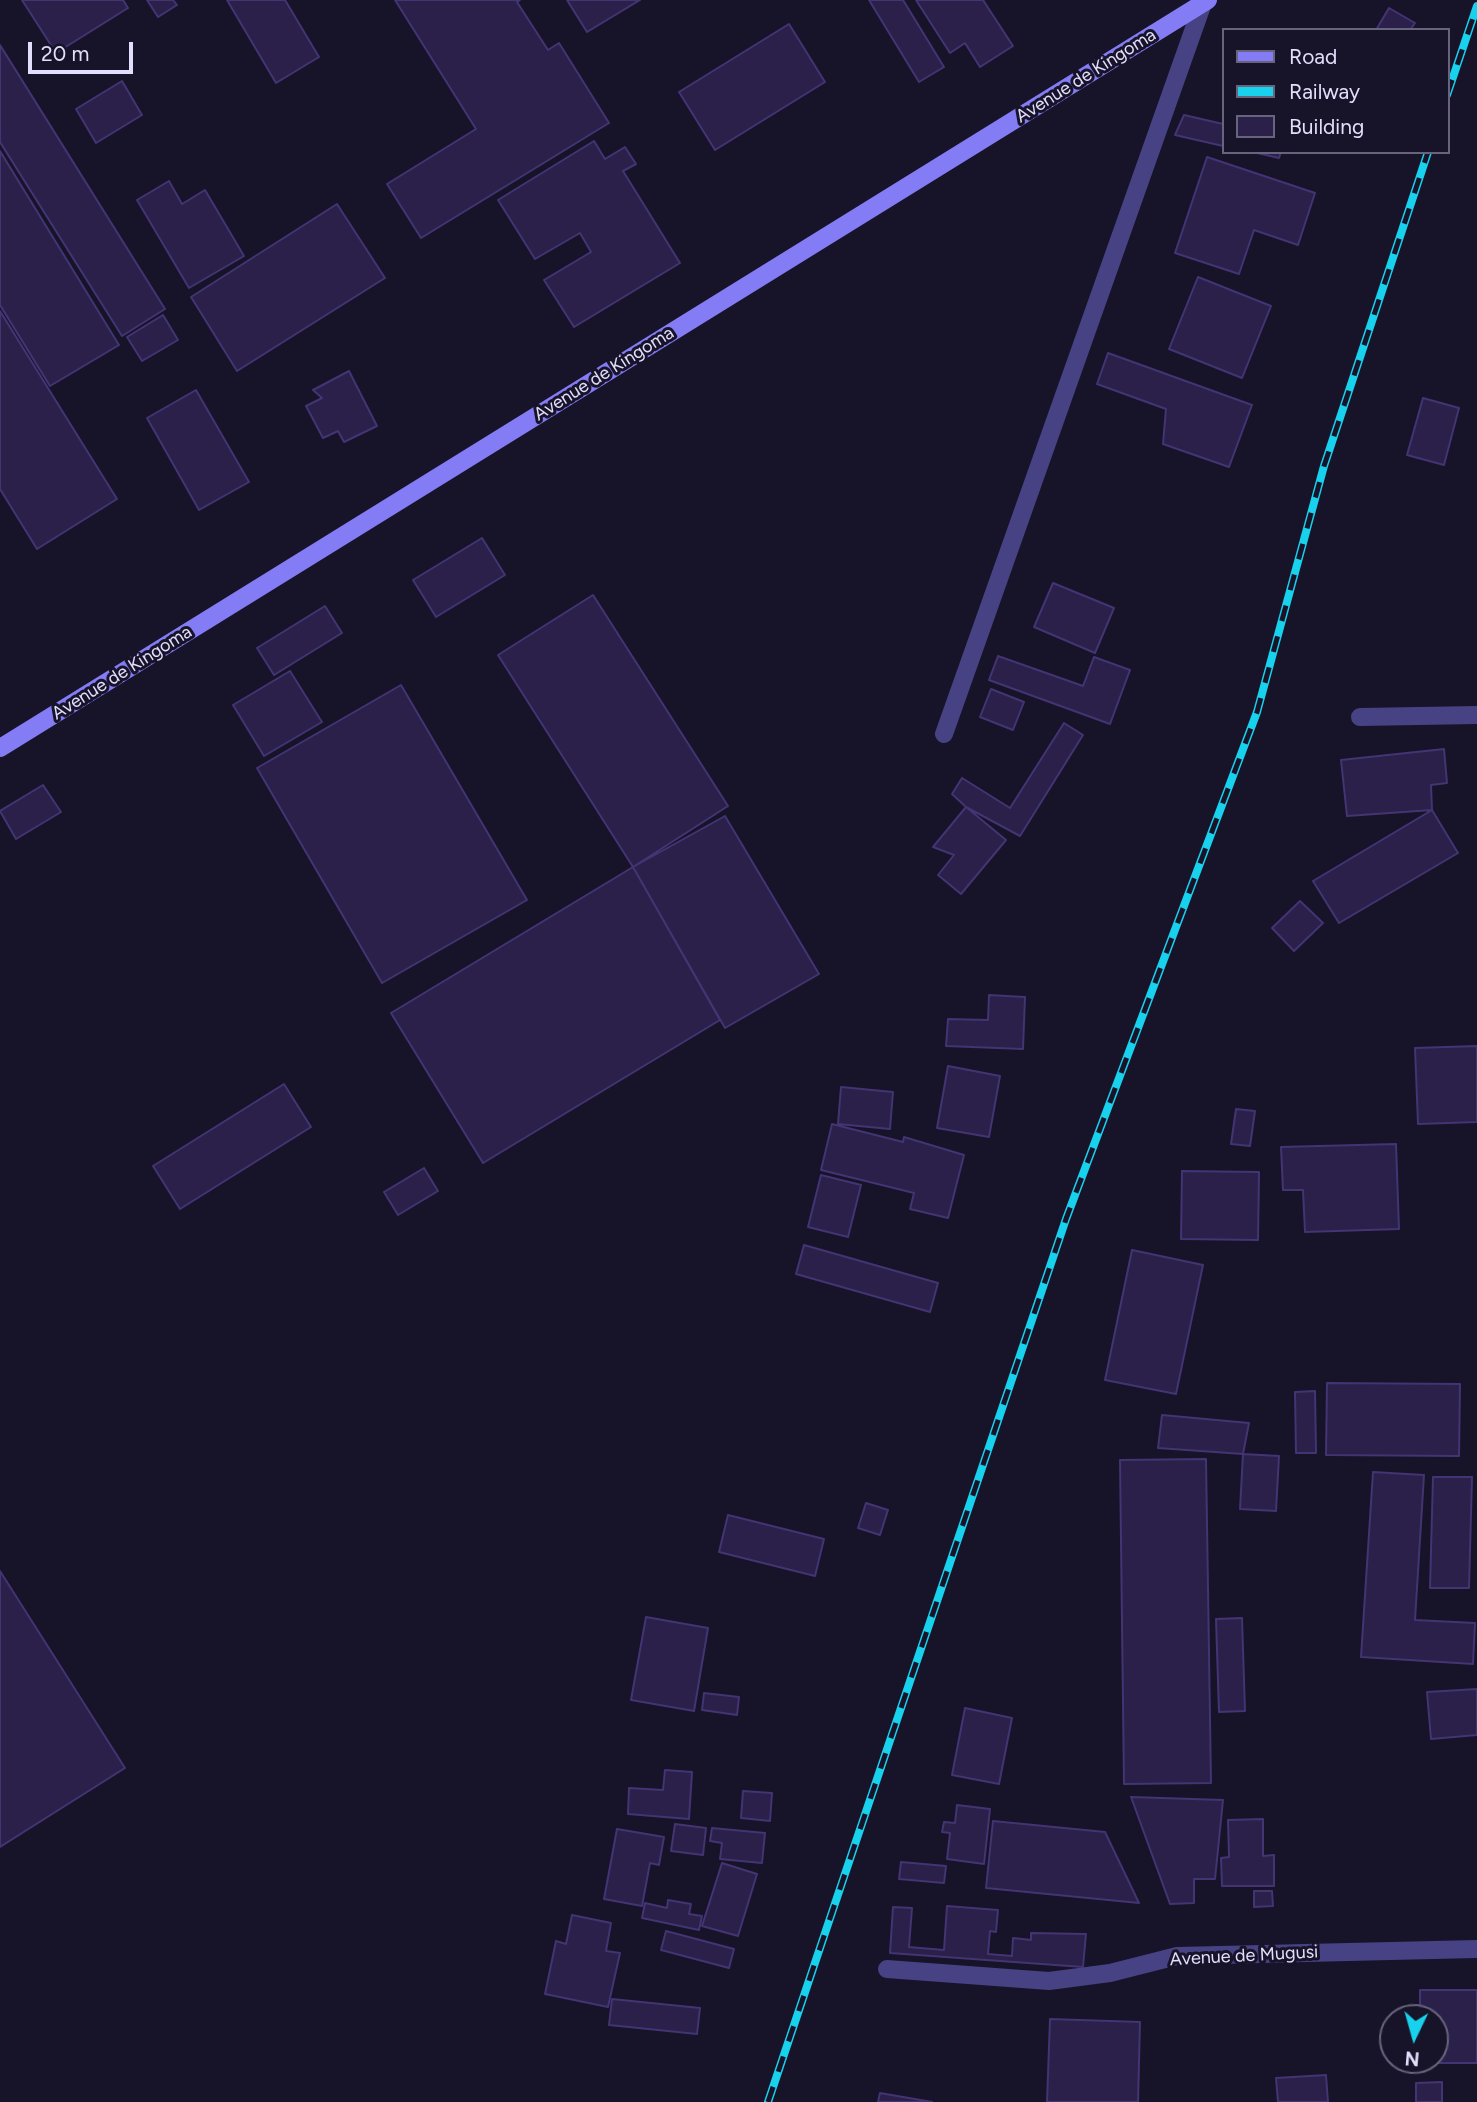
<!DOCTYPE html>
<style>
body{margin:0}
#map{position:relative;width:1477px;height:2102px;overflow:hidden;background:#171329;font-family:Figtree,sans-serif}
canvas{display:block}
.legend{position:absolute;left:1222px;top:28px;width:228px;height:126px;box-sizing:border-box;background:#171329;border:2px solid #68647d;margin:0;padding:9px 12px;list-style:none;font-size:21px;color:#e2defc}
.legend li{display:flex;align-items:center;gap:14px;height:35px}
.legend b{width:35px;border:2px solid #68647d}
.north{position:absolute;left:1379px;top:2004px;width:70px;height:70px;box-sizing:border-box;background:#171329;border:2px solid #68647d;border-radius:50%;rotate:185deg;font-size:19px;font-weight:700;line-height:28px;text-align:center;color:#e2defc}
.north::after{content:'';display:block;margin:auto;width:24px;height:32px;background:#18d1ed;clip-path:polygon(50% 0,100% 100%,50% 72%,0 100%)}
.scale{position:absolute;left:28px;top:42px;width:105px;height:32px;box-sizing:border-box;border:4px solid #e2defc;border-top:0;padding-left:9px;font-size:21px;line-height:24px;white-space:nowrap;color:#e2defc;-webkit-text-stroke:5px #171329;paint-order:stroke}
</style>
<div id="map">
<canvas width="1477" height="2102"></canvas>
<ul class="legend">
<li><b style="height:9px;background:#837cf5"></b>Road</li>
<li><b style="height:9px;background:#18d1ed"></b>Railway</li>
<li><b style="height:19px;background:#2a2049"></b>Building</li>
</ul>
<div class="north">N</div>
<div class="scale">20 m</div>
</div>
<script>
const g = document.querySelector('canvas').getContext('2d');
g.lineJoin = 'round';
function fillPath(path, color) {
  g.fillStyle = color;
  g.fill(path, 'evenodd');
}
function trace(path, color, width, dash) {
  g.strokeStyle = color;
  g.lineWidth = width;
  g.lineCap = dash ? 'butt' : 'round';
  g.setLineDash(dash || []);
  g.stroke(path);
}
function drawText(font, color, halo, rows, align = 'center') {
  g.font = font + ' Figtree,sans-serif';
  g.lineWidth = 6;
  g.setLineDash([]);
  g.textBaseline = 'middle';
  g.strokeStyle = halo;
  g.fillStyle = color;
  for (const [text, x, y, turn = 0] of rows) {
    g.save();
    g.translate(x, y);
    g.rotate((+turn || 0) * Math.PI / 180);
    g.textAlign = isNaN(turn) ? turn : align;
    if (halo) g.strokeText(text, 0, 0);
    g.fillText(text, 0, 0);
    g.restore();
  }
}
const building = new Path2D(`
 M22,0h101l5,8 -72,45z
 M147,0h26l4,5 -19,12z
 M227,0h58l34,57 -43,26z
 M395,0h125l-3,2 31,48 11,-7 50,80 -188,115 -34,-54 89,-55z
 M567,0h73l-53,32z
 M869,0h34l41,67 -25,15z
 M916,0h67l30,46 -33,21 -15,-24 -15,10z
 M1389,8l26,15 -5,7h-34z
 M789,24l36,58 -110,68 -36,-58z
 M0,45l165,264 -43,27 -122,-194z
 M122,81l20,34 -46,28 -20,-34z
 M1184,115l39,9v22l-48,-11z
 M594,141l11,18 20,-12 11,17 -13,7 57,92 -106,64 -30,-47 47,-28 -11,-19 -45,26 -37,-59z
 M0,151l119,194 -69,41 -50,-81z
 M1253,152h28l-2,6z
 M1207,157l108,36 -17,52 -44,-15 -15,44 -64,-21z
 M169,181l13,23 23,-14 39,66 -55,32 -52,-88z
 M337,204l48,74 -148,93 -46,-74z
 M1198,277l73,29 -29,72 -73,-29z
 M0,311l117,188 -80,50 -37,-60z
 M163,315l15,25 -36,21 -15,-24z
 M1108,353l144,52 -23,62 -66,-23 3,-35 -69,-25z
 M349,371l28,55 -33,16 -6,-11 -15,7 -17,-32 16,-8 -9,-8z
 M196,390l53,92 -50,28 -52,-92z
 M1423,398l36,10 -15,57 -37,-10z
 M482,538l23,37 -69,42 -23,-37z
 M1053,583l61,25 -19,45 -61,-26z
 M593,595l135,211 -95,61 -135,-212z
 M325,606l17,27 -68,42 -17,-27z
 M998,656l85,30 11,-29 36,13 -20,54 -121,-44z
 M290,671l32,51 -58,34 -31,-51z
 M401,685l126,215 -145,83 -125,-215z
 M991,689l33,13 -11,28 -33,-13z
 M1064,723l19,12 -63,101 -54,-29 -14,-13 10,-16 48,30z
 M1444,749l3,34 -16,2 1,25 -85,6 -6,-56z
 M43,785l18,27 -45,27 -16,-28z
 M966,807l40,33 -45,54 -23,-19 16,-20 -21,-8z
 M1432,810l26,43 -119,70 -26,-42z
 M725,816l94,158 -94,54 -92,-161z
 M633,867l87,153 -237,143 -92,-150z
 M1300,901l23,22 -29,28 -22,-23z
 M989,995l36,2 -2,52 -77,-3 2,-27 40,1z
 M1477,1046v76l-59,2 -3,-76z
 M948,1066l52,10 -11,61 -52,-9z
 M284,1084l27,43 -131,82 -27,-43z
 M841,1087l52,5 -3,37 -52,-5z
 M1236,1109l19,2 -5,35 -19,-2z
 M832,1124l71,18 1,-5 60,18 -16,63 -38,-9 4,-16 -93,-23z
 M1396,1144l3,85 -94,3 -2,-42h-20l-2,-43z
 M424,1168l14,23 -40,24 -14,-23z
 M1182,1171l77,1 -1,68 -77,-1z
 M821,1175l40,10 -13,52 -40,-10z
 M804,1245l134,38 -8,29 -134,-38z
 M1132,1250l71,15 -27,129 -71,-14z
 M1327,1383l133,1 -1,72 -133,-1z
 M1315,1391l1,62h-20l-1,-61z
 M1162,1415l87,8 -6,31 -85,-6z
 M1243,1454l36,2 -3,55 -36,-2z
 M1206,1459l5,324 -87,1 -4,-324z
 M1373,1472l51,3 -9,145 60,3 -2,41 -112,-7z
 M1433,1477h39l-3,111h-39z
 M866,1503l22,7 -8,25 -22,-7z
 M728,1515l96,24 -9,37 -96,-24z
 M0,1571l125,197 -125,79z
 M646,1617l62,11 -14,83 -63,-11z
 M1242,1618l3,93 -26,1 -3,-93z
 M1477,1689v46l-46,4 -4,-47z
 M704,1693l35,4 -2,18 -35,-5z
 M965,1708l47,10 -13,66 -47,-9z
 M665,1770l27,2 -3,47 -61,-5 1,-26 34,2z
 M743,1791l29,2 -2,28 -29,-3z
 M1131,1797l92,3 -8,79h-21v24l-24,1z
 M957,1805l33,4 -6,55 -37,-5 3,-26 -8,-1 2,-10 11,1z
 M1263,1819v37l11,-1v31h-52l-1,-28 8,-1 -1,-37z
 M993,1821l112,11 34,71 -153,-15z
 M675,1824l31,4 -3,27 -32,-4z
 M712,1828l53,5 -3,30 -42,-4 2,-16 -12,-2z
 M617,1829l47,8 -5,28 -9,-2 -8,43 -38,-7z
 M901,1862l45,4 -2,17 -45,-4z
 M722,1863l35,11 -19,62 -36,-10z
 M1254,1891h18l1,15 -19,1z
 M668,1900l23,4 -2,10 13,2 -3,14 -57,-12 3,-15 22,5z
 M947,1906l51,4 -2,22 -6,-1 -2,23 24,2 1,-18 18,2v-7l55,1 -3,33 -193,-14 3,-46 19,1 -3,39 35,3z
 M572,1915l39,8 -5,28 14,2 -12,54 -63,-13 11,-53 10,3z
 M666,1931l68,18 -5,19 -68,-18z
 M1420,1990h57v73h-57v-3h15v-42h-15z
 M612,1999l88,9 -3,26 -88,-9z
 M1050,2019l90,3 -2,80h-91z
 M1326,2075l2,27h-50l-2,-24z
 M1442,2082v20h-26v-19z
 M880,2093l52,9h-54z`);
const street = new Path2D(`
 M1360,717l117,-2
 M944,734l259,-731
 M887,1969l162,12 61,-8 67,-17 300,-7`);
const secondary = new Path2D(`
 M0,748l1208,-748`);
const rail = new Path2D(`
 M1447,95l30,-89
 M768,2102l298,-883 191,-507 67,-246 104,-314`);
const streetNames = [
 ["Avenue de Kingoma",1086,76,-32],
 ["Avenue de Kingoma",604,374,-32],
 ["Avenue de Kingoma",122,673,-32],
 ["Avenue de Mugusi",1244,1956,-3]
];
fillPath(building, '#2a2049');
trace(building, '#433473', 2);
trace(street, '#464284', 18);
trace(secondary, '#837cf5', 18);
trace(rail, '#18d1ed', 8);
trace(rail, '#171329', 5, [16]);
drawText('18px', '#e2defc', '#171329', streetNames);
</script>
